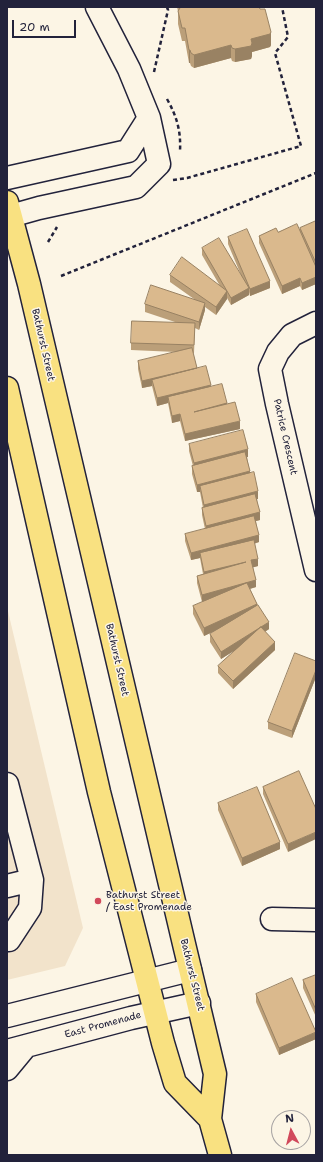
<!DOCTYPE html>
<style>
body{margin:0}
#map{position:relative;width:323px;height:1162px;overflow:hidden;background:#fcf5e5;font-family:"Shantell Sans",sans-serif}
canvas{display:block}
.frame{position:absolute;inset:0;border:8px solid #22223b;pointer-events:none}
.north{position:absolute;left:271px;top:1110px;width:40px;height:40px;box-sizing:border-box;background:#fcf5e5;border:1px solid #a5a1a1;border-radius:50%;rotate:353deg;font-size:11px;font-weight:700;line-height:16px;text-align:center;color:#22223b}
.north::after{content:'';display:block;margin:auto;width:14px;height:18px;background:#d1495b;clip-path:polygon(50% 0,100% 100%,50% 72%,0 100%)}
.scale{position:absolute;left:12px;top:20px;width:64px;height:18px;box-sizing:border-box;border:2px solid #22223b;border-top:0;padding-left:5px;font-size:12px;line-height:14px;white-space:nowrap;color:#22223b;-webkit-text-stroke:3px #fcf5e5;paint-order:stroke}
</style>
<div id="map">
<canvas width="323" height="1162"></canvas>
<div class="frame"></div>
<div class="north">N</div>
<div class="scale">20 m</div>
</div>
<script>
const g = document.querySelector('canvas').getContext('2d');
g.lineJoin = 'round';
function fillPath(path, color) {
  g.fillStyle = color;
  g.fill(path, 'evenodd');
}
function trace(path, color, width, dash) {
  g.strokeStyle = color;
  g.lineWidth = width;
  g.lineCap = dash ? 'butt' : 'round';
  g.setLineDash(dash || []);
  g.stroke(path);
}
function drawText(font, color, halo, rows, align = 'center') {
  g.font = font + ' "Shantell Sans",sans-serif';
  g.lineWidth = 3;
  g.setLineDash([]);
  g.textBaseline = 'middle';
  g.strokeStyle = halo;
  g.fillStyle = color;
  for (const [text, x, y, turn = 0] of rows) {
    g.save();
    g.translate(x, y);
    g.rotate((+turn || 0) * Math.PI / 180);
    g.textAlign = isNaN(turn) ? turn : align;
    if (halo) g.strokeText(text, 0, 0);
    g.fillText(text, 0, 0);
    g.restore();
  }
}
const built = new Path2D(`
 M7,607l76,321 -18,38 -58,14z`);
const path = new Path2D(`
 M154,72l14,-62 -1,-3
 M167,99c10,18 14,32 13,52
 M173,180l14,-2 114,-32 -26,-93 13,-16 -6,-30
 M48,242l9,-15
 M61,276l255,-103`);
const minor = new Path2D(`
 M7,178l121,-27 21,-33
 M7,217l32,-9 97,-21 23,-23 -10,-46 -20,-49 -32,-62
 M316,323l-24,12 -14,17 -8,17 7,35 39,166
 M7,784l25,96 -2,28 -21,32h-2
 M7,886l25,-6
 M272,919l44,1
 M7,1016l183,-46
 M7,1051l124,-33 68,-15
 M7,1069l19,-23`);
const major = new Path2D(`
 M7,202l22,82 155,660 31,130 -5,45 10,36
 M7,388l92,404 64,251 12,40 35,36`);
const wall = new Path2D(`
 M177,7h82l12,38 -1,2 -18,5v4l-1,3 -16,3 -3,-1 -1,-3 -37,10 -3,-2 -1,-3h-1l-4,-22h-3l-4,-17v-13z
 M316,221v63l-14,6 -2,-4 -18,8 -23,-51v-7l19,-4 22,-2v-2z
 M228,237l42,51 -20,8 -1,-4v3l-18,10 -4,-7v1l-11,16 -11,-8v3l-6,20 -4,-2 -1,25h-1l4,15 14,18 16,18 13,25 -55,12 -5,-20 -8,2 -4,-20 -11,3 -5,-20 -10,2 -4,-19v-8l38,-9 -45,-2v-7l47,-20 -33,-11v-8l49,-5 -24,-17v-7l50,11 -18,-31v-7l39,27 -13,-31z
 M189,444l59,13h-1l3,16 8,26h-1l3,21 -4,1 3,21 -5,2 4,22 -5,1 3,20 -6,2 19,40 -4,3 10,18 -42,39 -15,-16v-7l17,-16 -14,9 -11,-17v-8l10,-6 -16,8 -11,-22v-8l12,-5 -3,1 -5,-19v-7l6,-2 -3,-16 -9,2 -6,-19v-7l20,-5 -3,-14v-7h1l-3,-16h-3l-5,-18v-8h1l-4,-15z
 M316,661v16l-24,61 -24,-9v-7z
 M299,771l-11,81 -25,-58v-7z
 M218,803l62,46 -38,17 -24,-56z
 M316,975v42l-13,-29v-8z
 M256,994l60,45 -37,16 -23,-53z`);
const shadedWall = new Path2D(`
 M271,32v13l-1,2 -18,5v4l-1,3 -16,3v-13l16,-10z
 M231,45v13l-37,10v-13z
 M189,50h1v13h-1z
 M316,277v7l-14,6v-7z
 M300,278v8l-18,8v-8z
 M270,281v7l-20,8v-7z
 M249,288v7l-18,10v-7z
 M227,291v8l-11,16v-8z
 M205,303v7l-6,20v-8z
 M197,368v7l-45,5v6l-10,2v-7z
 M211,385v7l-43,5v6l-11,3v-8z
 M227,403v7l-33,2z
 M180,414v7l-8,2v-7z
 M240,421v8l-55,12v-7z
 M248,449v8l-54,13v-7z
 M250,471v7l-50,8v6h-3v-7z
 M258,491v8l-54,14v-8z
 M260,512v8l-54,13v-7z
 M259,535v7l-58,16 -1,-5v5l-9,2v-7z
 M258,559v7l-7,2v-8z
 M246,562l-42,17v-7z
 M256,580v7l-54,15v-7z
 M257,604v7l-53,25v-8z
 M269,622v7l-48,30v-7z
 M275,642v8l-42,39v-8z
 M316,670v7l-24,61v-7z
 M316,832v7l-28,13v-8z
 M280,842v7l-38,17v-8z
 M316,1032v7l-37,16v-7z`);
const building = new Path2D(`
 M180,7h79l1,2h5l6,23 -1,2 -19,5 1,4 -1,3 -16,3 -3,-1 -1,-3 -37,10 -3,-2 -1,-3h-1l-4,-22h-3l-4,-17 2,-3z
 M316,221v42l-16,-35z
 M297,224l19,43v10l-14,6 -2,-5 -18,8 -23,-50 17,-8 2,4z
 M247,229l23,52 -20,8 -22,-52z
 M219,238l30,50 -18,10 -29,-50z
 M182,257l45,34 -11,16 -46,-32z
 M151,285l54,18 -6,19 -54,-18z
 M132,321l63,2 -1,22 -63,-2z
 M192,348l5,20 -55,13 -4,-20z
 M206,366l5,19 -54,13 -5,-18z
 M222,384l5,19 -33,9 41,-10 5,19 -55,13 -5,-20 -8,2 -4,-19z
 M243,430l5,19 -54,14 -5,-19z
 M245,452l5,19 -53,14 -5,-19z
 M254,472l4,19 -54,14 -4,-19z
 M255,494l5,18 -54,14 -4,-18z
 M254,516l5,19 -68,18 -6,-19z
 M254,540l4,19 -7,1 5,20 -54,15 -5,-19 49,-14 -42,10 -4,-19z
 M247,583l10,21 -53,24 -11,-22z
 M258,605l11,17 -48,30 -11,-18z
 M261,627l14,15 -42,39 -15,-15z
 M295,653l21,8v9l-24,61 -24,-9z
 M299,771l17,38v23l-28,12 -25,-57z
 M257,787l23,55 -38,16 -24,-55z
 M316,975v35l-13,-30z
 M292,978l24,54 -37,16 -23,-54z`);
const markers = [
 [98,901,4,"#d1495b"]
];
const streetNames = [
 ["Bathurst Street",43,345,77],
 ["Patrice Crescent",285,437,77],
 ["Bathurst Street",117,660,77],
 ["Bathurst Street",192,975,76],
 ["East Promenade",103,1025,-15]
];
const poiNames = [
 ["Bathurst Street",106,895],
 ["/ East Promenade",106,907]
];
fillPath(built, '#f2e3cb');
trace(minor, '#22223b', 25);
trace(major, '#22223b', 25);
trace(path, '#22223b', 2.5, [4, 3]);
trace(minor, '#fcf5e5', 22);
trace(major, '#f9e181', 22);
fillPath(wall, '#bb9f79');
fillPath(shadedWall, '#998263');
fillPath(building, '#dab98d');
trace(building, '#998263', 1);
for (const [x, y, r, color] of markers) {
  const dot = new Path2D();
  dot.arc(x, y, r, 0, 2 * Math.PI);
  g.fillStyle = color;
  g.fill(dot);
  trace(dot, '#fcf5e5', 1.5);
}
drawText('10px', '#22223b', '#fcf5e5', streetNames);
drawText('10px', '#22223b', '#fcf5e5', poiNames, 'left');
</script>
